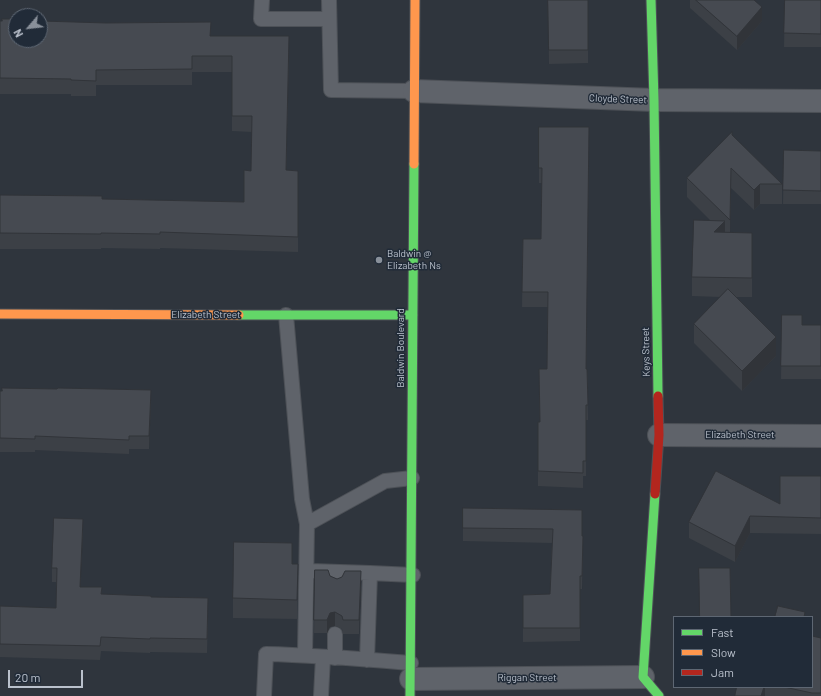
<!DOCTYPE html>
<style>
body{margin:0}
#map{position:relative;width:821px;height:696px;overflow:hidden;background:#2f353d;font-family:Barlow,sans-serif}
canvas{display:block}
.legend{position:absolute;left:673px;top:616px;width:140px;height:72px;box-sizing:border-box;background:#212b38;border:1px solid #5e6773;margin:0;padding:5px 7px;list-style:none;font-size:12px;color:#bac1cc}
.legend li{display:flex;align-items:center;gap:8px;height:20px}
.legend b{width:20px;border:1px solid #5e6773}
.north{position:absolute;left:8px;top:8px;width:40px;height:40px;box-sizing:border-box;background:#212b38;border:1px solid #5e6773;border-radius:50%;rotate:242deg;font-size:11px;font-weight:700;line-height:16px;text-align:center;color:#bac1cc}
.north::after{content:'';display:block;margin:auto;width:14px;height:18px;background:#89909a;clip-path:polygon(50% 0,100% 100%,50% 72%,0 100%)}
.scale{position:absolute;left:8px;top:670px;width:75px;height:18px;box-sizing:border-box;border:2px solid #bac1cc;border-top:0;padding-left:5px;font-size:12px;line-height:14px;white-space:nowrap;color:#bac1cc;-webkit-text-stroke:3px #212b38;paint-order:stroke}
</style>
<div id="map">
<canvas width="821" height="696"></canvas>
<ul class="legend">
<li><b style="height:5px;background:#63d668"></b>Fast</li>
<li><b style="height:5px;background:#ff974d"></b>Slow</li>
<li><b style="height:5px;background:#b3261e"></b>Jam</li>
</ul>
<div class="north">N</div>
<div class="scale">20 m</div>
</div>
<script>
const g = document.querySelector('canvas').getContext('2d');
g.lineJoin = 'round';
function trace(path, color, width, dash) {
  g.strokeStyle = color;
  g.lineWidth = width;
  g.lineCap = dash ? 'butt' : 'round';
  g.setLineDash(dash || []);
  g.stroke(path);
}
function fillPath(path, color) {
  g.fillStyle = color;
  g.fill(path, 'evenodd');
}
function drawText(font, color, halo, rows, align = 'center') {
  g.font = font + ' Barlow,sans-serif';
  g.lineWidth = 3;
  g.setLineDash([]);
  g.textBaseline = 'middle';
  g.strokeStyle = halo;
  g.fillStyle = color;
  for (const [text, x, y, turn = 0] of rows) {
    g.save();
    g.translate(x, y);
    g.rotate((+turn || 0) * Math.PI / 180);
    g.textAlign = isNaN(turn) ? turn : align;
    if (halo) g.strokeText(text, 0, 0);
    g.fillText(text, 0, 0);
    g.restore();
  }
}
const lane = new Path2D(`
 M262,0l-1,19h68
 M329,0l2,90 83,1
 M286,315l16,184 5,25 -2,131
 M307,524l78,-43 27,-3
 M310,571l60,2 -3,87
 M370,573l43,2
 M335,658v-24
 M264,696l2,-42c48,1 96,5 145,9
 M321,696l2,-39`);
const street = new Path2D(`
 M414,91l240,9 167,1
 M659,435l162,1
 M411,679l232,-2`);
const fast = new Path2D(`
 M651,0l3,100 4,296
 M239,315h174
 M655,494l-12,183 16,19
 M410,696l4,-532`);
const slow = new Path2D(`
 M414,164l1,-164
 M0,314l239,1`);
const jam = new Path2D(`
 M655,494l4,-59 -1,-39`);
const wall = new Path2D(`
 M548,0h40v63l-39,1z
 M690,0h64l8,21 -25,29 -47,-42z
 M785,0h36v47h-37z
 M0,21h41l170,15 78,16 -3,118 12,1v81l-138,-4v1l-59,-1v1h-101v-54l102,4 142,3 7,-31 1,-39 -20,-1v-59h-40v13h-96v11h-25v-2h-71z
 M539,127l47,242h1l1,51h-2v56h-3v12l-45,-2v-64h2l7,-53 1,-62h-26l1,-68h18l1,-56h-3z
 M732,135l50,49v20h-22l-6,6 -23,-22 -1,45 22,19v45h-17l41,59 -34,35 -48,-48v-19l26,-27 -28,-1v-19l18,-57 -23,-23v-19z
 M784,150l37,1v53h-38z
 M782,315l20,10h19v54h-40z
 M0,391l151,12 -2,46h-20v5l-94,-4v2h-35z
 M821,476v58l-71,-1 -15,29 -46,-24v-16l91,-18z
 M463,508l119,28 1,13 -1,40h-2v52l-57,1v-47l27,-1 2,-51 -89,-2z
 M83,533l-3,54 22,7 49,3 57,15 -1,41 -57,-1v1l-49,-2 -1,9 -100,-3v-51l56,2v-26h-4v-14z
 M292,564h6l-1,55 -64,-1v-20z
 M315,570l15,6 7,3 24,5 -2,50h-16l-1,-5 -7,-3 -5,1 -3,6h-13z
 M821,638v58h-86l2,-9h75z`);
const shadedWall = new Path2D(`
 M762,7v14l-25,29v-14z
 M731,168v20l-1,51v-19z
 M760,184v20l-6,6v-20z
 M725,221v19l-11,-8z
 M776,337v19l-34,35v-20z
 M151,390v13l-2,46v-13z
 M750,516v17l-15,29v-16z
 M83,519v14l-3,67v-13z
 M583,536v13l-1,40v-13z
 M361,571v13l-2,50v-14z
 M335,612v14l-5,1 -3,6v-13l3,-7z
 M764,687h1v9h-4z`);
const building = new Path2D(`
 M548,0h40v50h-39z
 M696,0h58l8,7 -25,29z
 M785,0h36v34l-37,-1z
 M2,19h14v21h24v-21h1v2l65,2 105,-1 -1,14h79l-3,134 12,1v66l-138,-5v2l-59,-1v1l-101,-1v-38l102,1v3l142,3v-32l7,1 1,-55h-20v-60h-40v13l-96,1v11l-25,-1v-1l-71,-1v-57h2z
 M539,127h50l-3,242h1l1,36h-2v56h-3v12l-45,-2v-49h2l-1,-53h8l1,-77h-26l1,-53h18l1,-71h-3z
 M732,132v3l50,49h-22l-6,6 -23,-22 -1,52 -43,-42z
 M784,150l37,1v40l-38,-1z
 M694,220l31,1 -11,11 38,1v45l-60,-1z
 M728,289l48,48 -34,34 -48,-47z
 M782,315h20v10h19v41h-40z
 M2,388l55,1 1,-1 93,2 -2,46h-20v4l-94,-4v3l-35,-1v-47h2z
 M716,471l64,33v-28h41v42l-71,-2 -15,30 -46,-24z
 M463,508l119,2v26h1l-1,40h-2v52h-57v-33l27,-1 3,-65 -90,-1z
 M54,518l29,1 -3,68h22l-1,7 50,2v1l57,1 -1,41 -57,-1v1l-49,-2 -1,9 -100,-2v-38l56,2 1,-40h-5z
 M234,542l58,1v21h6l-1,36 -64,-2z
 M699,568h31l1,49h-31z
 M315,570h13l2,6 7,3 5,-2 3,-6h16l-2,49h-16l-1,-4 -7,-4 -5,1 -3,7h-13z
 M778,606l27,6 -1,5h-29z
 M812,636l9,2v55h-9l-28,-6h28z
 M737,687h27l-3,9h-26z`);
const markers = [
 [379,260,4,"#89909a"]
];
const streetNames = [
 ["Cloyde Street",618,99,2],
 ["Elizabeth Street",206,315],
 ["Baldwin Boulevard",401,348,-90],
 ["Keys Street",646,352,-91],
 ["Elizabeth Street",740,435],
 ["Riggan Street",527,678]
];
const poiNames = [
 ["Baldwin @",387,254],
 ["Elizabeth Ns",387,266]
];
trace(lane, '#4d5157', 16);
trace(street, '#4d5157', 24);
trace(fast, '#4d5157', 11);
trace(slow, '#4d5157', 11);
trace(jam, '#4d5157', 11);
trace(lane, '#5f636a', 14);
trace(street, '#5f636a', 22);
trace(fast, '#63d668', 9);
trace(slow, '#ff974d', 9);
trace(jam, '#b3261e', 9);
fillPath(wall, '#3c4046');
fillPath(shadedWall, '#313439');
fillPath(building, '#464a51');
trace(building, '#313439', 1);
for (const [x, y, r, color] of markers) {
  const dot = new Path2D();
  dot.arc(x, y, r, 0, 2 * Math.PI);
  g.fillStyle = color;
  g.fill(dot);
  trace(dot, '#212b38', 1.5);
}
drawText('10px', '#bac1cc', '#212b38', streetNames);
drawText('10px', '#bac1cc', '#212b38', poiNames, 'left');
</script>
